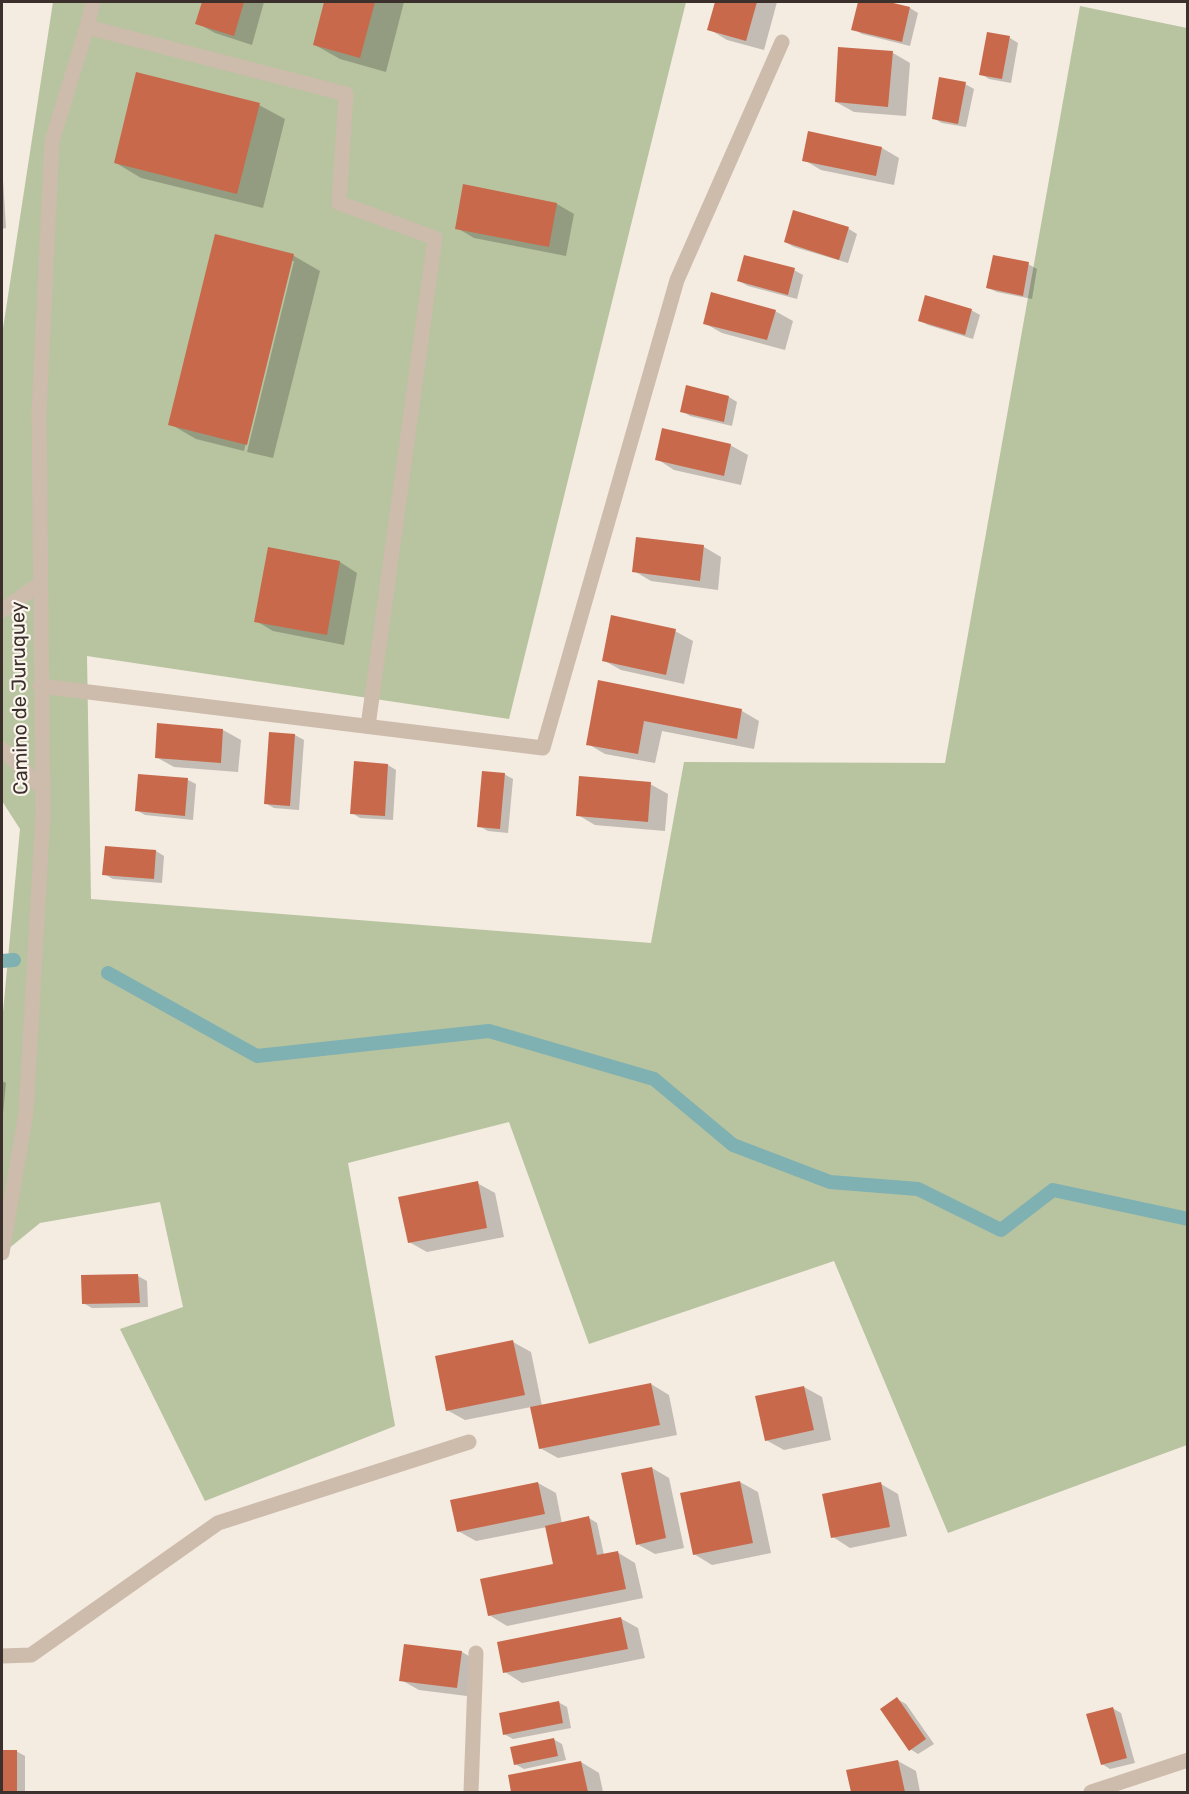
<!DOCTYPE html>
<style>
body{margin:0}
#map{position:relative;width:1189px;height:1794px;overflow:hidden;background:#f4ebe1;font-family:Rubik,sans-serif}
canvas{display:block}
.frame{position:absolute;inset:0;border:3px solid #3b302b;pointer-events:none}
</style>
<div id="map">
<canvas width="1189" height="1794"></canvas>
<div class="frame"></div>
</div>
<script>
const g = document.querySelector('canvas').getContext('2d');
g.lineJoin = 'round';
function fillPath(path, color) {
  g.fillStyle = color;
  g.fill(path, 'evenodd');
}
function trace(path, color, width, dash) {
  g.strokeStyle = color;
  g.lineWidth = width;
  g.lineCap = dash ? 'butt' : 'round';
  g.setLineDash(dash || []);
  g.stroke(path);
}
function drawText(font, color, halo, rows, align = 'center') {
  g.font = font + ' Rubik,sans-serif';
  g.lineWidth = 4.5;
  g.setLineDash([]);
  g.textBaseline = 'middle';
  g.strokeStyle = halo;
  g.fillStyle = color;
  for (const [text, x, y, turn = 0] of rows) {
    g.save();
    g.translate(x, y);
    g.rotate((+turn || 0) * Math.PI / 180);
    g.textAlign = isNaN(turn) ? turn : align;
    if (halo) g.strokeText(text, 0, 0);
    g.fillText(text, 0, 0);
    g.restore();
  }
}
const green = new Path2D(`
 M53,2h633l-177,717 -422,-63 4,243 560,44 33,-181 261,1 135,-757 107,22v1417l-239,88 -114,-272 -245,83 -80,-222 -161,41 47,263 -190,75 -85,-172 63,-22 -23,-105 -120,21 -38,31v-231l18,-194 -18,-28v-466z`);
const shadow = new Path2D(`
 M203,2h61l-12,43 -37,-12 -18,-10z
 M326,2h78l-18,70 -46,-13 -25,-14z
 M716,2h61l-13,48 -37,-10 -18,-11z
 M860,2h22l28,6 8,5 -8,33 -48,-12 -9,-5z
 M988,34l22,4 8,5 -7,40 -22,-4 -8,-5z
 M893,53l17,10 -4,53 -52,-4 -18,-10z
 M965,84l9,5 -8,38 -24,-4 -9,-5z
 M259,105l26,14 -22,89 -122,-30 -25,-15z
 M882,148l17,10 -5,27 -73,-15 -17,-10z
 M2,164l4,64 -4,1v-66z
 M557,204l17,10 -8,42 -92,-18 -17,-10z
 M794,212l55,17 8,5 -9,29 -54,-16 -9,-5z
 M216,236l78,20 26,15 -47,187 -26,-6 47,-191h-3l-47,190 -48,-12 -26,-15z
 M1028,264l9,5 -5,30 -35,-7 -9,-4z
 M794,270l9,5 -6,24 -49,-13 -9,-5z
 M971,310l9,5 -7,24 -45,-14 -9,-5z
 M775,311l18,10 -8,29 -63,-17 -18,-10z
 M687,387l42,10 8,5 -5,24 -42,-10 -8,-5z
 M730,445l18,10 -7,30 -67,-15 -17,-11z
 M704,547l17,10 -3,33 -67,-9 -17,-10z
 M340,562l17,11 -13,72 -71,-14 -17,-10z
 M675,631l18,10 -9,43 -63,-14 -18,-10z
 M600,682l142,29 17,10 -5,28 -92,-18 -7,32 -50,-9 -17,-10z
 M159,725l64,5 18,10 -3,32 -64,-5 -18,-10z
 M271,733l24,2 9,5 -5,70 -25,-2 -9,-5z
 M388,765l8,5 -3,50 -33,-2 -8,-5z
 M504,774l9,5 -5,54 -20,-2 -9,-5z
 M188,780l8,4 -3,36 -48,-5 -9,-5z
 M650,784l18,10 -3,37 -70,-6 -17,-10z
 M156,851l8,5 -2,27 -49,-4 -9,-5z
 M2,1081l4,2 -3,31h-1z
 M477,1183l18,10 9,44 -77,15 -18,-10z
 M138,1276l9,5 1,26 -56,1 -9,-5z
 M513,1342l18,10 11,54 109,-22 18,11 8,40 -119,23 -18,-10 -9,-41 -66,13 -18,-10z
 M804,1387l18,10 9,43 -47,10 -18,-10z
 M652,1468l17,10 15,70 -29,6 -18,-10z
 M740,1482l18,10 13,61 -59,12 -18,-11z
 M538,1483l18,10 6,31 27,-6 8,5 7,32 13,-3 18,11 8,35 -136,28 -18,-11 68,-50 -10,-38 -71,14 -18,-10z
 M881,1484l17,10 9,42 -57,12 -17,-11z
 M620,1618l18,10 7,30 -123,25 -17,-11z
 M462,1652l17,10 -4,35 -56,-7 -18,-10z
 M897,1699l9,5 28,40 -16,10 -8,-5z
 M558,1702l9,5 4,21 -58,11 -9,-5z
 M1112,1708l9,5 14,50 -25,6 -8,-5z
 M553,1739l9,5 4,16 -42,9 -9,-5z
 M2,1751h14l9,5v36h-23z
 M898,1761l18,10 4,21h-68l-4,-21z
 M581,1762l18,11 4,19h-90l-3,-15z`);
const stream = new Path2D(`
 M2,961l12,-1
 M108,973l149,83 232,-25 165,48 79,66 97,37 88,7 83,41 52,-40 135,29`);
const building = new Path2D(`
 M202,2h42l-10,34 -39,-12z
 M324,2h51l-15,56 -47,-13z
 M715,2h42l-11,39 -39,-11z
 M858,2h31l21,5 -8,35 -51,-12z
 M987,32l23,4 -8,43 -23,-4z
 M838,47l55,4 -5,56 -53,-5z
 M136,72l124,31 -23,91 -123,-31z
 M939,77l27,5 -8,42 -26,-5z
 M808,131l74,16 -6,29 -74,-15z
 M463,184l94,19 -8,44 -94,-18z
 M793,210l56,17 -10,33 -55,-18z
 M215,234l79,20 -47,191 -79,-20z
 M744,255l51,13 -7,27 -51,-14z
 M993,255l36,7 -6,34 -37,-8z
 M711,292l65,18 -9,30 -64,-16z
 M925,295l47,14 -7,26 -47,-14z
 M686,385l43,11 -5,26 -44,-10z
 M662,428l69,16 -7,32 -69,-16z
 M636,537l68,8 -4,36 -68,-9z
 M268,547l72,14 -13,74 -73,-13z
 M611,615l65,14 -10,46 -64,-14z
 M598,680l144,29 -5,30 -93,-18 -6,33 -52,-9z
 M157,723l66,6 -2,34 -66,-5z
 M269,732l26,2 -5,72 -26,-2z
 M354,761l34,3 -3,52 -35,-2z
 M482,771l23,2 -5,56 -23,-2z
 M138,774l50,4 -3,38 -50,-5z
 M579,776l72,6 -3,40 -72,-6z
 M105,846l51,4 -2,29 -52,-4z
 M478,1181l9,47 -79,15 -10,-46z
 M138,1274l2,29 -58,1 -1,-29z
 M513,1340l12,55 -79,16 -11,-55z
 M651,1383l9,42 -121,24 -9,-42z
 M804,1386l10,44 -49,11 -10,-45z
 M652,1467l14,71 -30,7 -15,-72z
 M740,1481l13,62 -60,12 -13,-62z
 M538,1482l7,32 -88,18 -7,-32z
 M881,1482l9,45 -59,11 -9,-44z
 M589,1516l8,39 21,-4 8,38 -138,27 -8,-37 73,-15 -8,-38z
 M621,1617l7,32 -125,24 -6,-31z
 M404,1644l58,7 -5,37 -58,-7z
 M897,1697l29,42 -17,12 -29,-42z
 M559,1701l4,22 -60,12 -4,-22z
 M1113,1707l14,51 -26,7 -15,-51z
 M554,1738l4,18 -44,9 -4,-18z
 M2,1750h15v42h-15z
 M898,1760l7,32h-54l-5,-22z
 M581,1761l7,31h-77l-3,-17z`);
const service = new Path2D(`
 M87,27l259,67 -7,109 96,35 -67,488
 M2,1656l29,-1 187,-132 251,-81`);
const minor = new Path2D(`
 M2,611l37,-27
 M40,686l503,62 134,-468 105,-238
 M2,749l40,39
 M471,1792l5,-139
 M1091,1792l97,-32`);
const tertiary = new Path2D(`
 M2,1253l24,-140 17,-298 -4,-402 13,-272 35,-114 6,-25`);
const streetNames = [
 ["Camino de Juruquey",20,698,-91]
];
fillPath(green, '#b8c4a0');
fillPath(shadow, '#0003');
trace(stream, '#7fb0b2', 14);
fillPath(building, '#c8694b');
trace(service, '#cdbbac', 15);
trace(minor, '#cdbbac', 15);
trace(tertiary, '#cdbbac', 15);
drawText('20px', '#3b302b', '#fbf5ee', streetNames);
</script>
